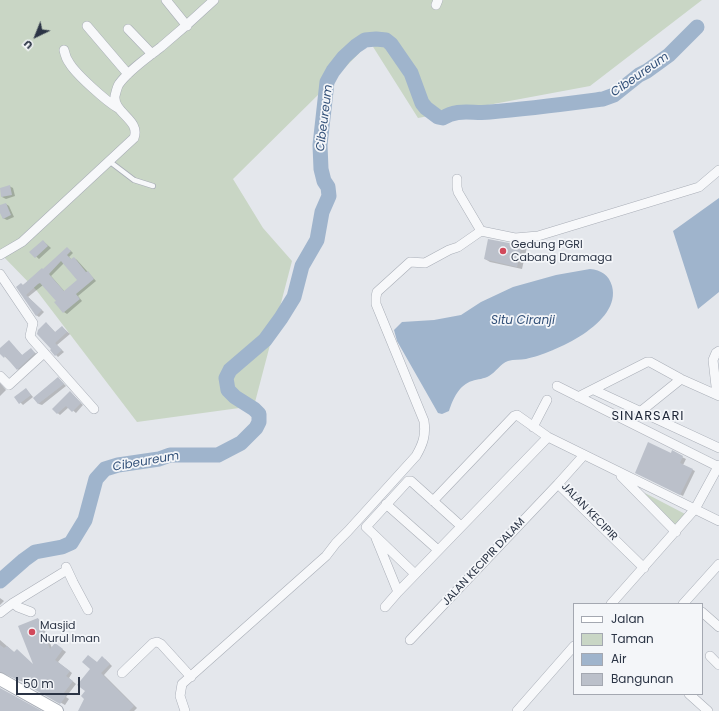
<!DOCTYPE html>
<style>
body{margin:0}
#map{position:relative;width:719px;height:711px;overflow:hidden;background:#e4e7ec;font-family:Poppins,sans-serif}
canvas{display:block}
.legend{position:absolute;left:573px;top:603px;width:130px;height:92px;box-sizing:border-box;background:#f4f6f9;border:1px solid #a4a8b1;margin:0;padding:5px 7px;list-style:none;font-size:12px;color:#2b3445}
.legend li{display:flex;align-items:center;gap:8px;height:20px}
.legend b{width:20px;border:1px solid #a4a8b1}
.north{position:absolute;left:16px;top:16px;width:40px;height:40px;-webkit-text-stroke:3px #f4f6f9;paint-order:stroke;rotate:223deg;font-size:11px;font-weight:700;line-height:16px;text-align:center;color:#2b3445}
.north::after{content:'';display:block;margin:auto;width:14px;height:18px;background:#2b3445;clip-path:polygon(50% 0,100% 100%,50% 72%,0 100%)}
.scale{position:absolute;left:16px;top:677px;width:64px;height:18px;box-sizing:border-box;border:2px solid #2b3445;border-top:0;padding-left:5px;font-size:12px;line-height:14px;white-space:nowrap;color:#2b3445;-webkit-text-stroke:3px #f4f6f9;paint-order:stroke}
</style>
<div id="map">
<canvas width="719" height="711"></canvas>
<ul class="legend">
<li><b style="height:5px;background:#fff"></b>Jalan</li>
<li><b style="height:11px;background:#c9d6c5"></b>Taman</li>
<li><b style="height:11px;background:#9fb4cc"></b>Air</li>
<li><b style="height:11px;background:#bbc0ca"></b>Bangunan</li>
</ul>
<div class="north">U</div>
<div class="scale">50 m</div>
</div>
<script>
const g = document.querySelector('canvas').getContext('2d');
g.lineJoin = 'round';
function fillPath(path, color) {
  g.fillStyle = color;
  g.fill(path, 'evenodd');
}
function trace(path, color, width, dash) {
  g.strokeStyle = color;
  g.lineWidth = width;
  g.lineCap = dash ? 'butt' : 'round';
  g.setLineDash(dash || []);
  g.stroke(path);
}
function drawText(font, color, halo, rows, align = 'center') {
  g.font = font + ' Poppins,sans-serif';
  g.lineWidth = 3.5;
  g.setLineDash([]);
  g.textBaseline = 'middle';
  g.strokeStyle = halo;
  g.fillStyle = color;
  for (const [text, x, y, turn = 0] of rows) {
    g.save();
    g.translate(x, y);
    g.rotate((+turn || 0) * Math.PI / 180);
    g.textAlign = isNaN(turn) ? turn : align;
    if (halo) g.strokeText(text, 0, 0);
    g.fillText(text, 0, 0);
    g.restore();
  }
}
const green = new Path2D(`
 M0,0h702l-112,86 -172,32 -48,-76 -45,46 -92,91 30,49 29,33 -38,145 -117,16 -100,-131 -37,-38z
 M641,491l46,24 -12,14z`);
const water = new Path2D(`
 M719,198v94l-21,17 -25,-78z
 M590,269c11,1 19,6 22,17 10,37 -58,67 -86,73 -6,1 -12,0 -18,2 -8,3 -12,11 -19,15 -5,3 -11,3 -17,5 -13,4 -19,18 -23,30l-7,3 -4,-1 -41,-72 -3,-11 8,-8 32,-2 27,-5 20,-13 32,-15 43,-12z`);
const shadow = new Path2D(`
 M9,186l4,2 2,8 -9,3 -4,-2z
 M6,204l3,2 5,11 -7,3 -4,-2 -3,-8v-4z
 M43,241l8,7 -12,11 -8,-7z
 M522,244l5,3 -5,22 -32,-7 -5,-3 29,-14z
 M70,250l3,3 -4,4 3,3 2,-2 3,2 19,21 -18,15 4,5 -15,13 -3,-2 -7,-11 -14,-16 -15,12 16,15 -5,5 -3,-2 -19,-28 6,-2zM64,263l14,17 -13,12 -14,-16z
 M46,323l10,10 6,-6 8,7 -13,11 7,7 -6,5 -2,-2 -4,-6z
 M9,342l14,14 8,-6 7,5 -18,16 -20,-19v-2z
 M58,378l8,8 -24,19 -3,-1 -5,-6z
 M0,383l6,7 -6,6z
 M26,389l7,8 -10,8 -8,-8z
 M70,392l13,13 -7,8 -7,-6 -9,8 -7,-6z
 M672,452l14,7 -3,6 12,6 -12,25 -44,-22 32,-19z
 M0,598l4,3 -4,4z
 M38,619l3,2 11,27 6,-2 8,6 -8,10 14,11 -3,5 7,6 -10,13 3,2 -4,6 -31,-17 1,-2 -9,-6 -3,2 -15,-8 -5,-1 -3,2v-35l15,13 19,12z
 M88,656l9,7 8,-4 7,7 -8,9 33,33 -3,3h-45l-4,-12 6,-30z`);
const river = new Path2D(`
 M0,581l24,-21 11,-8 27,-5 9,-4 14,-23 11,-41 9,-10 13,-4 41,-6 11,-4h48l23,-12 15,-15 3,-6v-8l-5,-5 -19,-12 -7,-7 -2,-12 4,-8 35,-30 16,-22 13,-21 8,-31 15,-26 5,-28 7,-16 -1,-9 -4,-6 -3,-12 -1,-24 7,-63 6,-11 11,-14 12,-11 9,-6 11,-1 10,1 5,4 20,29 11,30 4,5 12,9 5,1c14,-10 31,-4 47,-6 38,-3 75,-8 113,-13l11,-4 25,-20 8,-4 22,-16 28,-28`);
const building = new Path2D(`
 M10,185l2,10 -11,2 -1,-9z
 M6,203l5,12 -8,4 -3,-6v-8z
 M488,239l26,5 8,-1 -5,24 -33,-8z
 M43,240l5,6 -13,12 -6,-6z
 M67,247l4,4 -4,4 4,4 3,-2 12,15 2,-1 6,8 -18,15 4,5 -17,14 -9,-11 2,-1 -16,-18 -2,1 -12,11 16,15 -6,6 -20,-29 5,-4 2,2 19,-17 1,1zM61,261l16,19 -13,11 -15,-17z
 M46,322l9,10 7,-6 5,6 -12,11 7,7 -7,6 -5,-6 1,-1 -14,-15 1,-4z
 M9,340l13,15 9,-7 4,5 -18,17 -12,-14 -1,2 -4,-4v-6z
 M58,377l6,7 -26,20 -5,-6z
 M26,388l5,7 -12,9 -5,-7z
 M70,391l11,12 -9,9 -6,-6 -9,8 -5,-5z
 M648,442l23,11 1,-3 11,6 -3,7 13,6 -13,26 -45,-22z
 M38,618l12,31 5,-6 8,6 -8,11 15,11 -4,5 7,5 -10,13 3,2 -6,8 -28,-16 2,-2 -12,-8 -2,3 -20,-9v-27l4,3 3,-2 7,6 3,-3 16,15 -15,-38z
 M88,655l9,7 5,-6 8,8 -9,9 33,33 -5,5h-51l6,-12 -3,-3 4,-5 -8,-6 13,-16 -8,-7z
 M0,688l42,23h-42z`);
const lane = new Path2D(`
 M109,161l25,19 19,6`);
const street = new Path2D(`
 M166,0l21,26
 M436,5l2,-5
 M87,26l41,48
 M128,29l24,25
 M64,50c1,5 3,10 6,14 7,11 37,38 48,44
 M457,179v8l1,5 23,39
 M0,255l22,-13 112,-104c7,-18 -21,-25 -19,-42 1,-4 2,-9 4,-12 10,-14 28,-26 42,-37 18,-15 35,-30 53,-47
 M0,274l33,49 -3,13 2,3 62,70
 M0,376l9,9 35,-32
 M557,386l162,81
 M594,390l125,58
 M717,395l-4,-35 3,-7 3,-2
 M578,397l69,-35h3l31,17 38,17
 M640,412l41,-33
 M533,427l14,-27
 M584,455l-26,29 86,84
 M621,476l55,56
 M433,501l81,-85 3,-1 31,22 171,84
 M386,504l52,46
 M376,538l22,54 150,-155
 M66,567l7,15 15,28
 M415,574l-49,-47 42,-46h3l50,45
 M13,603l5,4 13,5
 M611,604l84,-95 24,-44
 M683,604l36,-40
 M385,607l13,-15
 M702,612l17,15
 M0,613l13,-10 54,-33
 M410,640l148,-156
 M710,656l9,9
 M122,673l31,-30 4,-1 4,2 30,33
 M689,694l19,17
 M185,711l-5,-15 2,-12 144,-128 10,-13 12,-12 68,-75c7,-12 10,-21 8,-35l-48,-117v-7l1,-5 33,-30 15,1 24,-13 9,-3 23,-16 34,7 23,-2 161,-49 20,-17
 M517,711l57,-65`);
const secondary = new Path2D(`
 M0,679l57,32`);
const markers = [
 [503,251,4,"#d1495b"],
 [32,632,4,"#d1495b"]
];
const poiNames = [
 ["Gedung PGRI",511,245],
 ["Cabang Dramaga",511,258],
 ["Masjid",40,626],
 ["Nurul Iman",40,639]
];
const streetNames = [
 ["JALAN KECIPIR",589,512,46],
 ["JALAN KECIPIR DALAM",484,562,-47]
];
const waterNames = [
 ["Cibeureum",640,75,-35],
 ["Cibeureum",325,118,-83],
 ["Situ Ciranji",523,321],
 ["Cibeureum",146,462,-10]
];
const quarterNames = [
 ["SINARSARI",648,417]
];
fillPath(green, '#c9d6c5');
fillPath(water, '#9fb4cc');
fillPath(shadow, '#0003');
trace(river, '#9fb4cc', 15);
fillPath(building, '#bbc0ca');
trace(lane, '#a9aeb7', 6);
trace(street, '#a9aeb7', 10);
trace(secondary, '#a9aeb7', 14);
trace(lane, '#f7f8fa', 4.5);
trace(street, '#f7f8fa', 9);
trace(secondary, '#fff', 12);
for (const [x, y, r, color] of markers) {
  const dot = new Path2D();
  dot.arc(x, y, r, 0, 2 * Math.PI);
  g.fillStyle = color;
  g.fill(dot);
  trace(dot, '#f4f6f9', 1.5);
}
drawText('11px', '#2b3445', '#f4f6f9', poiNames, 'left');
drawText('11px', '#2b3445', '#f4f6f9', streetNames);
drawText('italic 12px', '#34527a', '#f4f6f9', waterNames);
g.letterSpacing = '1px';
drawText('13px', '#1d2536', '#f4f6f9', quarterNames);
g.letterSpacing = '0px';
</script>
